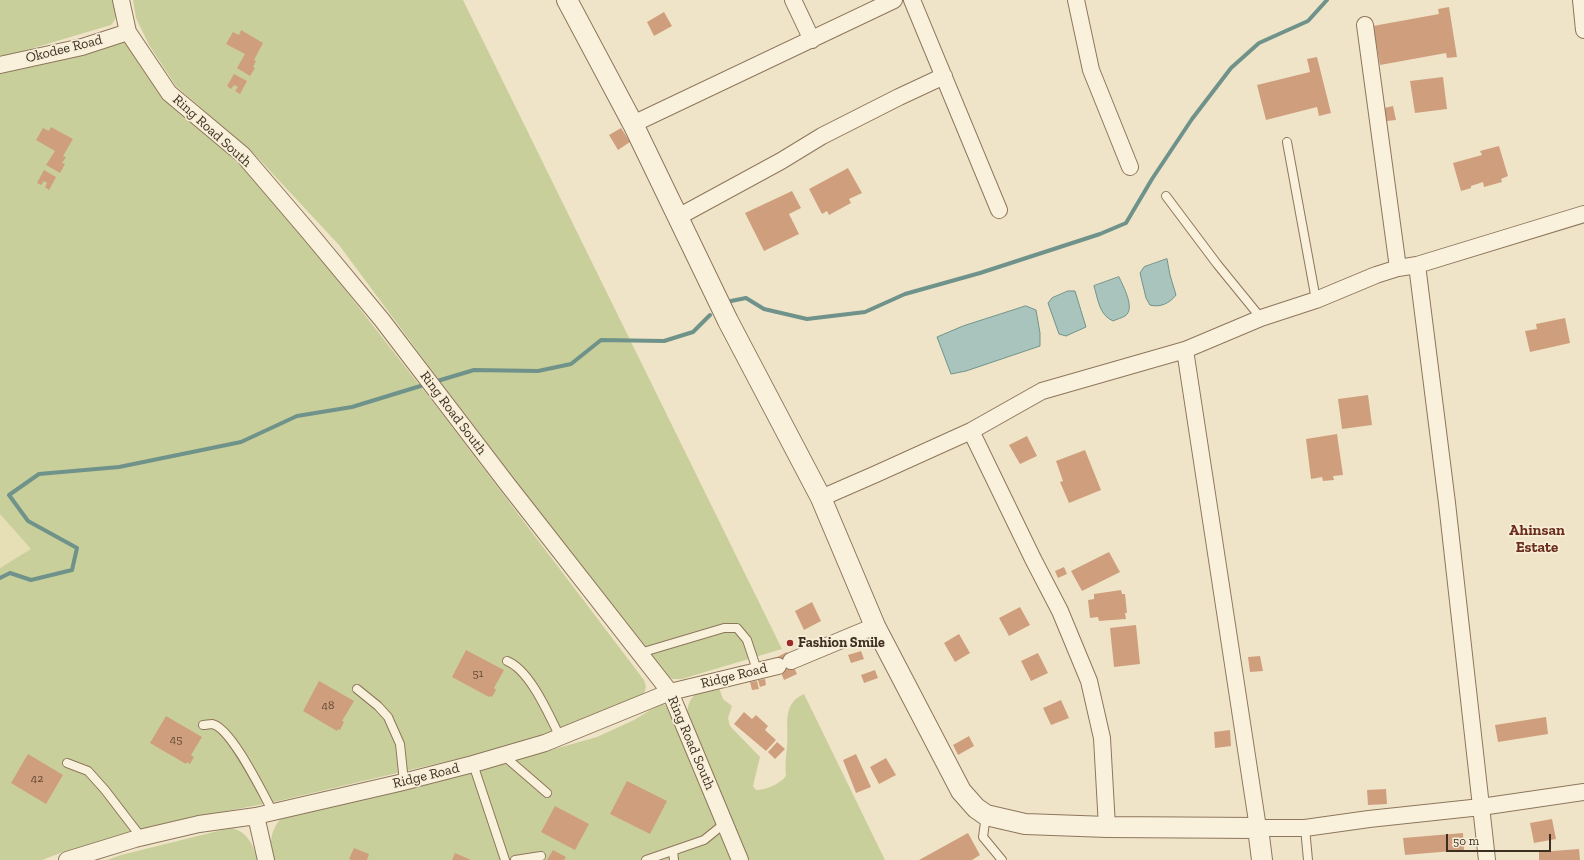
<!DOCTYPE html>
<style>
body{margin:0}
#map{position:relative;width:1584px;height:860px;overflow:hidden;background:#f0e4c8;font-family:"Zilla Slab",serif}
canvas{display:block}
.scale{position:absolute;left:1446px;top:834px;width:105px;height:18px;box-sizing:border-box;border:2px solid #3d2e20;border-top:0;padding-left:5px;font-size:12px;line-height:14px;white-space:nowrap;color:#3d2e20;-webkit-text-stroke:3px #f7eed8;paint-order:stroke}
</style>
<div id="map">
<canvas width="1584" height="860"></canvas>
<div class="scale">50 m</div>
</div>
<script>
const g = document.querySelector('canvas').getContext('2d');
g.lineJoin = 'round';
function fillPath(path, color) {
  g.fillStyle = color;
  g.fill(path, 'evenodd');
}
function trace(path, color, width, dash) {
  g.strokeStyle = color;
  g.lineWidth = width;
  g.lineCap = dash ? 'butt' : 'round';
  g.setLineDash(dash || []);
  g.stroke(path);
}
function drawText(font, color, halo, rows, align = 'center') {
  g.font = font + ' "Zilla Slab",serif';
  g.lineWidth = 3.5;
  g.setLineDash([]);
  g.textBaseline = 'middle';
  g.strokeStyle = halo;
  g.fillStyle = color;
  for (const [text, x, y, turn = 0] of rows) {
    g.save();
    g.translate(x, y);
    g.rotate((+turn || 0) * Math.PI / 180);
    g.textAlign = isNaN(turn) ? turn : align;
    if (halo) g.strokeText(text, 0, 0);
    g.fillText(text, 0, 0);
    g.restore();
  }
}
const farmland = new Path2D(`
 M0,514l32,35 -32,19z`);
const green = new Path2D(`
 M0,0h114c3,10 5,16 -3,25l-111,33z
 M133,0h330l319,649 -100,30h-9l-9,-3 -239,-315 -86,-116 -81,-87 -82,-72 -27,-41 -13,-27z
 M124,40l36,51 84,78 45,49 157,201 198,261 2,7 -2,6 -15,10 -83,35 -272,64 -83,16 -66,16 -62,18 -21,8h-42v-292l31,-19 -31,-35v-440l24,-7z
 M719,688l4,11 9,7 -4,12 2,8 30,31 -7,29 3,4c10,0 24,-6 30,-14 -1,-12 0,-19 1,-30 2,-20 -6,-42 17,-52l81,166h-137l-60,-142c-2,-11 1,-18 9,-26z
 M662,703l3,2 14,27 53,128h-461c-1,-20 -1,-30 13,-45l178,-40 135,-38 37,-17z
 M230,828c17,2 23,17 28,32h-151l14,-5z`);
const water = new Path2D(`
 M1167,259l3,16 6,20c-6,8 -16,13 -26,10l-4,-7 -6,-25 4,-6z
 M1119,277c4,9 17,32 6,39 -3,2 -8,3 -12,5 -14,-6 -15,-22 -19,-35z
 M1068,291h7l11,36 -20,9 -7,-2 -11,-31 4,-5z
 M1026,306l10,4 4,23v13l-74,25 -15,3 -14,-37 26,-11z`);
const stream = new Path2D(`
 M731,301l15,-3 18,11 43,10 58,-7 40,-18 75,-21 120,-39 26,-11 26,-44 40,-60 39,-51 28,-25 49,-22 19,-21
 M434,382l40,-12 64,1 33,-7 30,-24 63,1 29,-9 17,-17
 M0,578l10,-5 21,7 41,-10 5,-22 -49,-27 -19,-26 30,-21 80,-7 122,-25 56,-26 55,-9 75,-23`);
const building = new Path2D(`
 M1449,7l8,50 -10,1 -1,-5 -66,12 -7,-39 66,-12 -1,-5z
 M664,12l8,14 -18,10 -7,-14z
 M241,30l22,13 -9,17 2,1 -3,6 2,1 -5,8 -13,-8 8,-14 -19,-10 7,-12 6,3z
 M1317,57l14,56 -12,3 -2,-9 -51,13 -9,-35 53,-13 -3,-13z
 M234,74l13,7 -7,13 -5,-3 3,-4 -4,-2 -3,4 -4,-3z
 M1443,77l4,32 -32,4 -5,-32z
 M1393,106l3,14 -9,1 -3,-13z
 M51,127l22,12 -10,17 3,1 -4,6 3,1 -5,9 -14,-8 9,-14 -19,-11 7,-12 6,3z
 M621,128l9,14 -12,8 -9,-15z
 M1499,146l9,30 -7,3 1,3 -18,5 -1,-5 -12,4v2l-10,3 -8,-28 29,-8 -2,-4z
 M848,168l14,25 -13,6 2,4 -22,12 -2,-4 -5,3 -13,-25z
 M44,170l12,7 -7,13 -4,-3 2,-4 -3,-2 -3,4 -4,-2z
 M792,191l9,17 -12,6 10,20 -35,17 -19,-38z
 M1565,318l5,25 -40,9 -5,-21 12,-2 -1,-5z
 M1368,395l4,30 -30,4 -4,-30z
 M1337,434l6,41 -10,1 1,4 -11,1 -1,-4 -11,2 -5,-40z
 M1027,436l10,20 -17,8 -11,-19z
 M1085,450l16,40 -32,13 -9,-21 3,-1 -7,-20z
 M1109,552l11,20 -38,19 -11,-20z
 M1064,567l3,7 -9,4 -3,-7z
 M1121,590l1,4h3l2,19h-2l1,6 -27,2 -1,-4 -8,1 -2,-18 6,-1v-5z
 M812,602l9,19 -17,9 -9,-19z
 M1020,607l10,18 -21,11 -10,-18z
 M1136,625l4,39 -26,3 -4,-39z
 M959,634l11,19 -15,9 -11,-19z
 M466,650l38,20 -10,18 2,2 -4,7 -2,-1 -1,1 -37,-20z
 M861,651l3,8 -13,4 -3,-8z
 M787,652l10,22 -13,6 -9,-22z
 M1038,653l10,20 -17,8 -10,-20z
 M1260,656l3,15 -13,1 -2,-15z
 M875,670l3,8 -14,5 -3,-8z
 M765,679l1,6 -6,2 -2,-7z
 M319,681l35,20 -12,20 2,1 -4,8 -2,-1 -1,2 -34,-20z
 M757,681l2,8 -7,1 -2,-8z
 M1061,700l8,18 -18,7 -8,-17z
 M744,712l8,7 4,-4 12,11 -3,4 11,10 -10,11 -32,-27z
 M166,716l36,21 -11,18 3,2 -4,7 -3,-2 -1,2 -36,-21z
 M1546,717l2,17 -50,8 -3,-17z
 M1230,730l1,16 -16,2 -1,-16z
 M969,736l5,10 -16,9 -5,-10z
 M777,742l8,7 -10,10 -7,-7z
 M28,754l35,21 -17,29 -35,-21z
 M856,754l15,33 -15,6 -13,-33z
 M886,758l10,17 -17,9 -9,-17z
 M627,781l40,20 -17,33 -40,-20z
 M1386,789l1,15 -19,1 -1,-15z
 M555,806l34,18 -14,26 -34,-18z
 M1552,819l4,20 -22,4 -4,-20z
 M968,833l12,22 -8,5h-53z
 M1463,833l1,17 -59,5 -2,-17z
 M354,848l15,6 -2,6h-15l-3,-1z
 M1579,849l1,11h-41v-8z
 M553,850l13,7 -2,3h-17z
 M455,853l16,7h-19z`);
const service = new Path2D(`
 M1287,142l29,158
 M1166,196l51,68 44,54
 M640,653l84,-25h13l10,12 10,30
 M507,661c23,9 42,54 53,76
 M357,689l21,17 10,11 12,27 4,38
 M203,725c3,0 6,-1 9,-1 19,3 51,70 61,88
 M503,755l44,38
 M67,763l21,8 17,19 36,47
 M473,764l32,96
 M986,815l-3,22 19,23
 M1305,828l3,32
 M673,851l1,9
 M515,860l26,-4
 M646,860l58,-20 21,-17`);
const minor = new Path2D(`
 M121,0l7,32 41,61 74,62 65,76 74,89 126,165 162,207 70,168
 M793,0l19,40
 M912,0l87,210
 M1076,0l15,70 39,97
 M1581,0l3,30
 M1365,25l33,243
 M0,65l82,-18 46,-15
 M633,124l261,-124
 M678,217l103,-56 41,-25 77,-39 45,-21
 M1417,265l30,238 40,357
 M1185,350l73,478h47l64,-9 112,-12 103,-15
 M971,431l62,128 27,52 29,70 13,57 5,89
 M821,498l55,-24 95,-43 71,-40 143,-41 76,-32 55,-18 60,-25 22,-7 19,-3 167,-51
 M791,661l84,-35
 M256,816l10,44
 M67,860l68,-21 64,-15 57,-8 143,-33 74,-19 72,-21 125,-51 108,-26`);
const tertiary = new Path2D(`
 M567,0l66,124 95,197 93,177 54,128 86,165 15,17 10,7 39,9 82,3 151,1 4,32`);
const markers = [
 [790,643,4,"#9e2a2b"]
];
const numberNames = [
 ["51",478,674],
 ["48",328,706],
 ["45",176,740],
 ["42",37,779]
];
const streetNames = [
 ["Okodee Road",64,49,-14],
 ["Ring Road South",212,131,42],
 ["Ring Road South",453,413,53],
 ["Ridge Road",734,676,-14],
 ["Ring Road South",691,743,67],
 ["Ridge Road",426,776,-14]
];
const poiNames = [
 ["Fashion Smile",798,643]
];
const neighbourhoodNames = [
 ["Ahinsan",1537,531],
 ["Estate",1537,548]
];
fillPath(farmland, '#e6deb5');
fillPath(green, '#c9cf9b');
fillPath(water, '#a9c4bc');
trace(water, '#6f938a', 1);
trace(stream, '#6f938a', 4);
fillPath(building, '#cf9f7d');
trace(service, '#8d765c', 10);
trace(minor, '#8d765c', 18);
trace(tertiary, '#8d765c', 22);
trace(service, '#faf1dc', 8);
trace(minor, '#faf1dc', 16);
trace(tertiary, '#faf1dc', 20);
for (const [x, y, r, color] of markers) {
  const dot = new Path2D();
  dot.arc(x, y, r, 0, 2 * Math.PI);
  g.fillStyle = color;
  g.fill(dot);
  trace(dot, '#f7eed8', 1.5);
}
drawText('12px', '#624a37', null, numberNames);
drawText('14px', '#3d2e20', '#f7eed8', streetNames);
drawText('bold 14px', '#3d2e20', '#f7eed8', poiNames, 'left');
drawText('bold 15px', '#6b2e1e', '#f7eed8', neighbourhoodNames);
</script>
